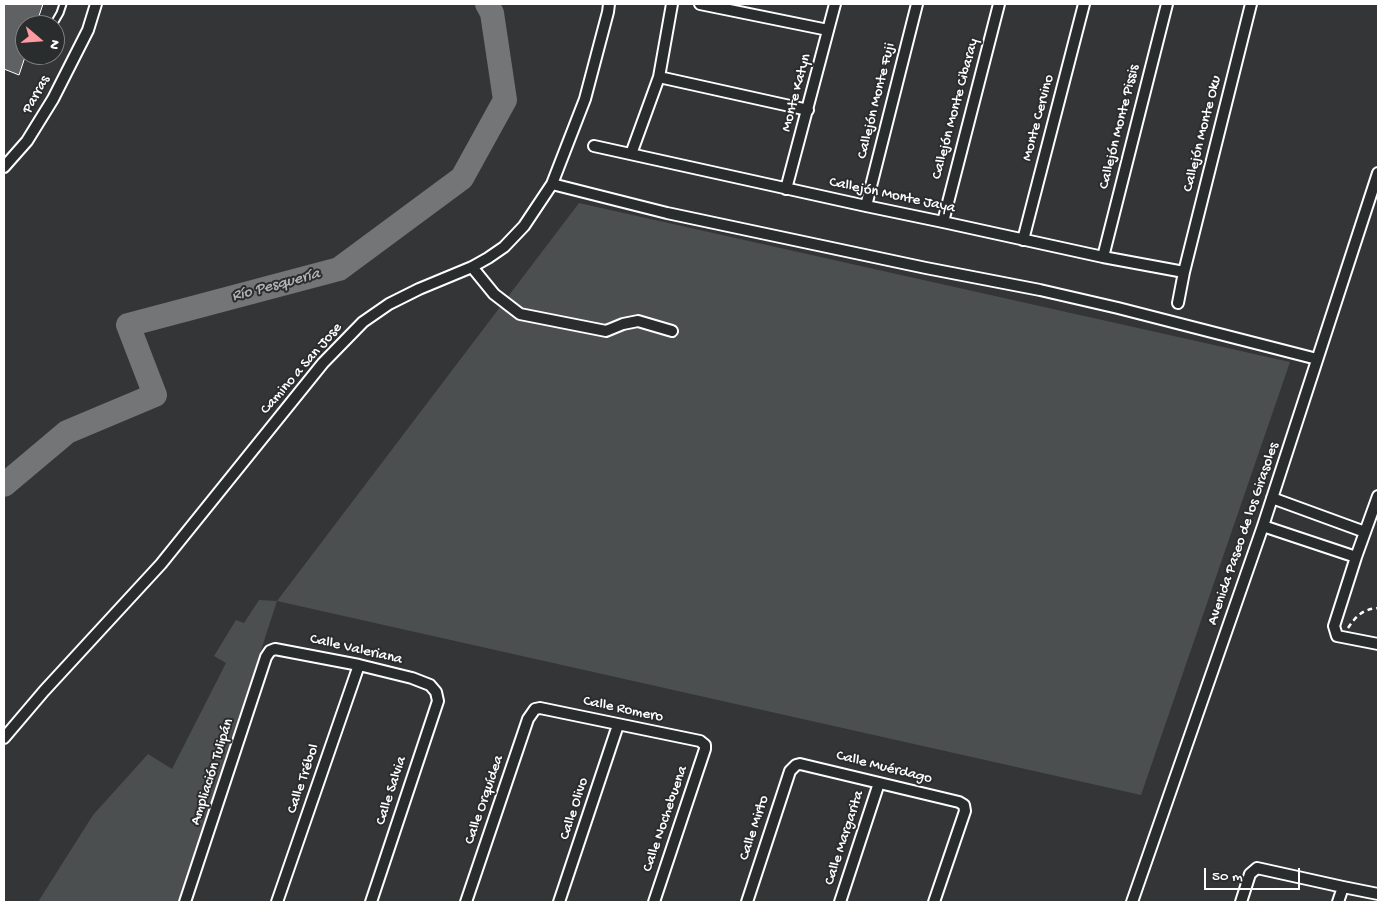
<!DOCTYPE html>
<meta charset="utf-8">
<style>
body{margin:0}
#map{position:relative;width:1382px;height:906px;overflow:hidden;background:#333536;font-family:"Gochi Hand",sans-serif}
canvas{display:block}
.frame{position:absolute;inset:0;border:5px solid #fff;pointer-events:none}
.north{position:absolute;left:15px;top:15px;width:50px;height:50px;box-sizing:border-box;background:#2a2d2e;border:1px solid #7f8182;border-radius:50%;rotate:108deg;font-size:14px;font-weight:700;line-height:20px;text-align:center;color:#fff}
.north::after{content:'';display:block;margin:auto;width:18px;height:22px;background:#ff9aa2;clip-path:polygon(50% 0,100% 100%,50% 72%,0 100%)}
.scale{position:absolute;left:1204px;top:868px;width:96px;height:22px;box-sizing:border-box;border:2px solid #fff;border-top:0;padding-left:6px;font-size:15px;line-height:18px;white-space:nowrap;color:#fff;-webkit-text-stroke:4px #2a2d2e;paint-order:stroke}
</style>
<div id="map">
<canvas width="1382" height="906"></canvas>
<div class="frame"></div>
<div class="north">N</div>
<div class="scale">50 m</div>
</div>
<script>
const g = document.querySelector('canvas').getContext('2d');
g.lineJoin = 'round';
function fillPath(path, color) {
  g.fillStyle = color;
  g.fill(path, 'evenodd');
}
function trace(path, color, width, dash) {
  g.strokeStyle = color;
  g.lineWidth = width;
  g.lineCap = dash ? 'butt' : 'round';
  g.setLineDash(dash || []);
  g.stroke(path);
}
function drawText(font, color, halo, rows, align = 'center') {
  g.font = font + ' "Gochi Hand",sans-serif';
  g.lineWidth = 4;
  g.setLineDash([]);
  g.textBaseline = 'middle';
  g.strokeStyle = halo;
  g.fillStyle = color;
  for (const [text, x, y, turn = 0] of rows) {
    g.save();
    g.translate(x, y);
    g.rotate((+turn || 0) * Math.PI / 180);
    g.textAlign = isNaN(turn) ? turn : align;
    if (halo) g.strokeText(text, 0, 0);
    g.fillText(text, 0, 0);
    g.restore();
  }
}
const green = new Path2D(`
 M579,203l711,159 -149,433 -864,-194 -98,301h-141l55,-87 55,-61 24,15 54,-106 -12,-7 22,-36 8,3 15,-23 18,1z`);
const river = new Path2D(`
 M4,485l63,-53 88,-37 -27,-70 211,-56 123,-91 43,-78 -13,-87 -5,-9`);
const building = new Path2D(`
 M4,4h39l-7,21h-11v32l-6,18 -15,-6z`);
const path = new Path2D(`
 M1348,628c8,-12 15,-19 30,-20`);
const lane = new Path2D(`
 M53,25l7,-12 3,-9`);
const street = new Path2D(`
 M700,4l128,26
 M659,77l149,33
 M594,146l272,60 77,16 160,35 81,15
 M631,154l28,-77 13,-73
 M4,167l23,-26 26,-42 35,-69 8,-26
 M552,184l115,29 259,55 114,22 78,18 199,51
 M786,189l49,-185
 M866,206l51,-202
 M943,222l56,-218
 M1023,240l61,-236
 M1103,257l64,-253
 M472,267l22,27 26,20 86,17 17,-7 15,-3 34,10
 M1178,303l6,-31 67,-268
 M1378,496l-22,61 -22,69 3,10 41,8
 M1272,498l93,34
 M1263,526l93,31
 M4,738l40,-47 117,-127 162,-201 40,-41 26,-18 30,-15 53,-22 16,-9 16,-11 20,-21 28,-42 33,-85 14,-53 9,-34 1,-8
 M185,902l81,-245 4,-6 5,-2 84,16 53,13 18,7 6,7 2,9 -67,201
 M277,902l82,-237
 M466,902l62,-183 7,-10 5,-1 160,33 5,4v4l-51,153
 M559,902l59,-177
 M747,902l43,-131 6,-6 4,-1 159,38 5,3 1,6 -31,91
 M840,902l39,-119
 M1132,902l131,-376 115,-353
 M1241,902l9,-28 7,-6 86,19 35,7
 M1338,902l5,-15`);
const streetNames = [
 ["Monte Katyn",797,93,-75],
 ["Parras",37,95,-61],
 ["Callejón Monte Fuji",877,101,-76],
 ["Callejón Monte Cibaray",956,109,-75],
 ["Monte Cervino",1039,118,-75],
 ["Callejón Monte Pissis",1120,127,-76],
 ["Callejón Monte Oku",1203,134,-76],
 ["Callejón Monte Jaya",892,196,12],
 ["Camino a San Jose",302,369,-49],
 ["Avenida Paseo de los Girasoles",1244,534,-71],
 ["Calle Valeriana",356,650,13],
 ["Calle Romero",623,710,12],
 ["Calle Muérdago",884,768,14],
 ["Ampliación Tulipán",213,772,-72],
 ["Calle Trébol",304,779,-71],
 ["Calle Salvia",392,791,-72],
 ["Calle Orquídea",485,800,-71],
 ["Calle Olivo",575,809,-72],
 ["Calle Nochebuena",666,819,-71],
 ["Calle Mirto",755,828,-72],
 ["Calle Margarita",845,838,-72]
];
const waterNames = [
 ["Río Pesquería",276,286,-15]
];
fillPath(green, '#4c4f50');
trace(river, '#737576', 24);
fillPath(building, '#5f6162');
trace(building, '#fff', 1);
trace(lane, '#fff', 9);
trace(street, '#fff', 14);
trace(path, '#fff', 2.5, [5, 4]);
trace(lane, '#2a2d2e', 5);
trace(street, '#2a2d2e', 10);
drawText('15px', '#fff', '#2a2d2e', streetNames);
drawText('italic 16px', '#b2b3b4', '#2a2d2e', waterNames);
</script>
